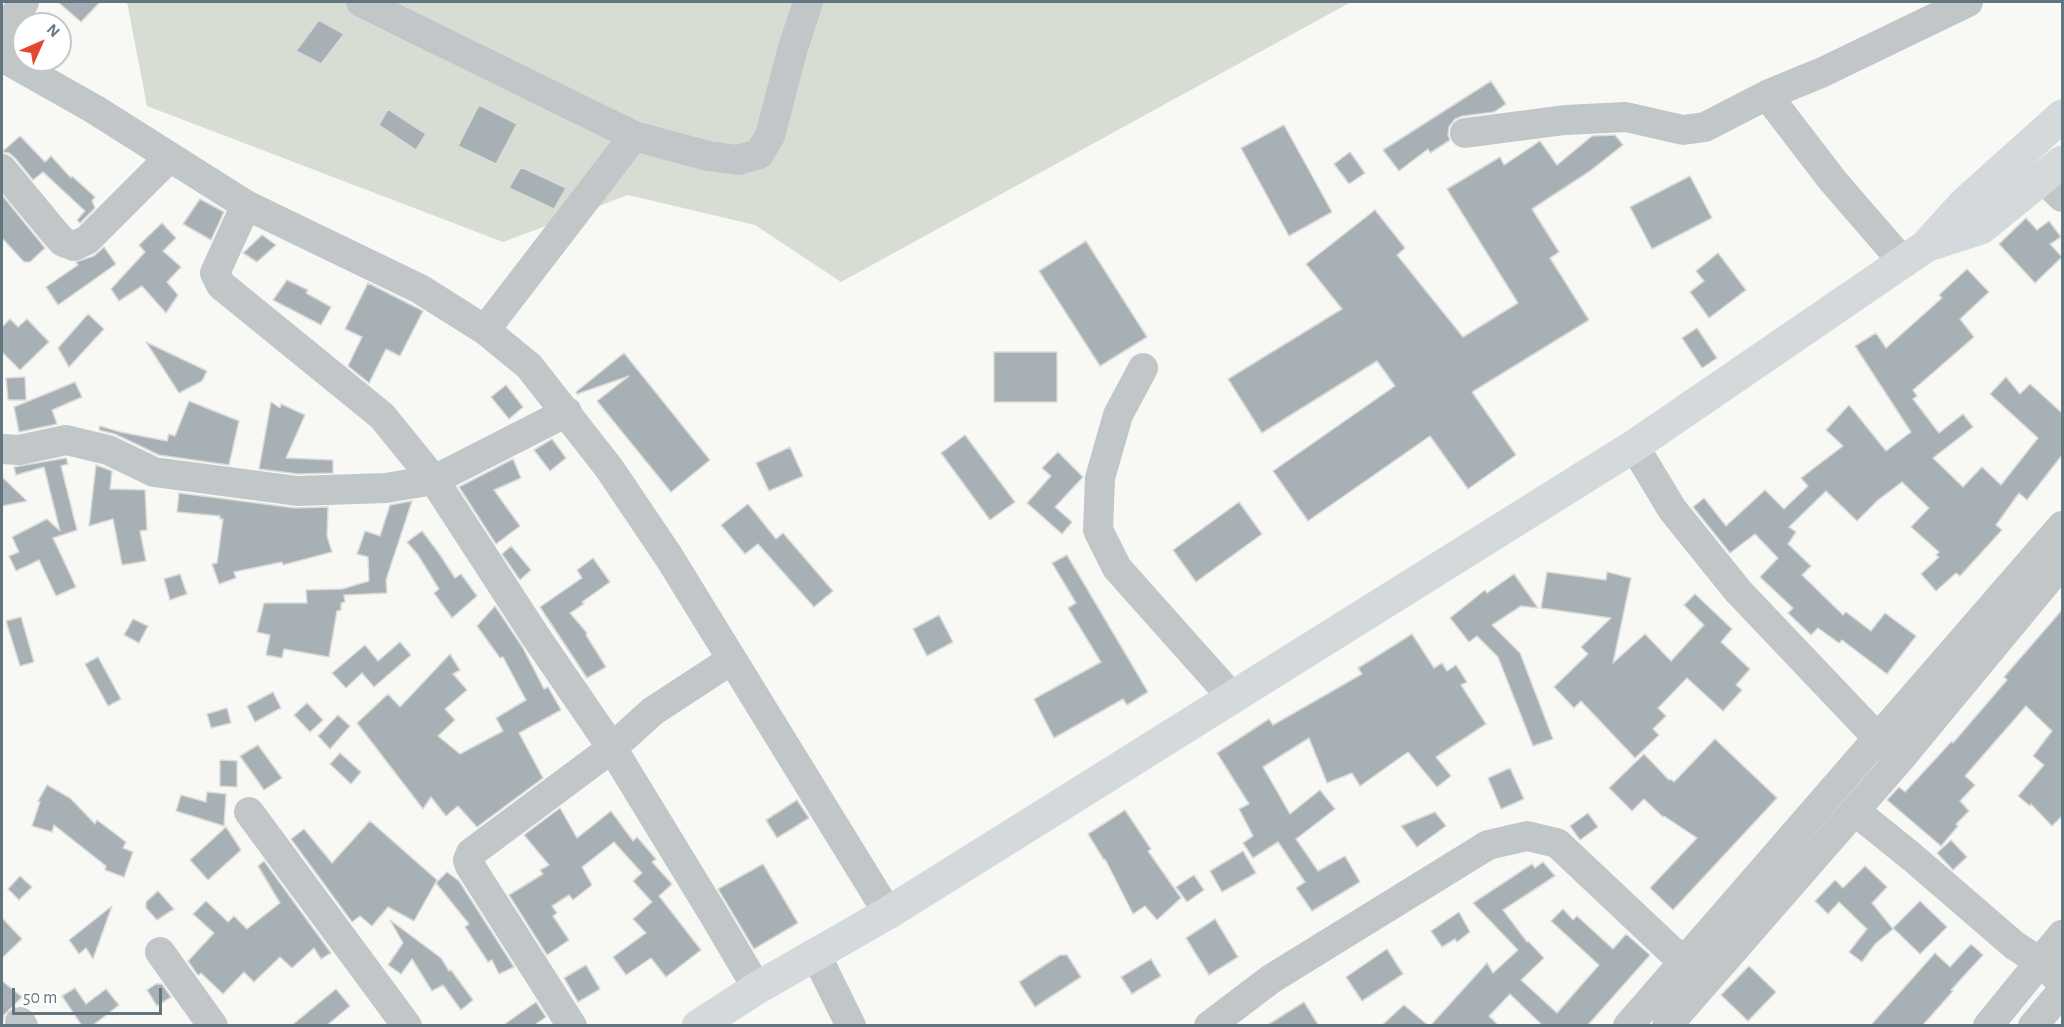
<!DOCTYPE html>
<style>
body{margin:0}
#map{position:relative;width:2064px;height:1027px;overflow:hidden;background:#f8f8f5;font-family:"Alegreya Sans",sans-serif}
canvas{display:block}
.frame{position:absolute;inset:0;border:3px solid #637680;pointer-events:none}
.north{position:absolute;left:12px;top:12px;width:60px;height:60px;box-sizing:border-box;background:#fff;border:2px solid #c1c8cc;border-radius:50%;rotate:45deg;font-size:16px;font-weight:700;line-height:24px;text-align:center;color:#637680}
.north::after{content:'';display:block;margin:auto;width:21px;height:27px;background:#e1482c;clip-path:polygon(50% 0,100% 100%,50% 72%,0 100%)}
.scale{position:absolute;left:12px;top:988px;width:150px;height:27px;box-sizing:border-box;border:3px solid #637680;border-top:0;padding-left:8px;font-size:18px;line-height:21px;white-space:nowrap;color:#637680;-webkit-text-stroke:4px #fff;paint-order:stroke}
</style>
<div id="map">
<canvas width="2064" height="1027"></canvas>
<div class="frame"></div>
<div class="north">N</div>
<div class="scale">50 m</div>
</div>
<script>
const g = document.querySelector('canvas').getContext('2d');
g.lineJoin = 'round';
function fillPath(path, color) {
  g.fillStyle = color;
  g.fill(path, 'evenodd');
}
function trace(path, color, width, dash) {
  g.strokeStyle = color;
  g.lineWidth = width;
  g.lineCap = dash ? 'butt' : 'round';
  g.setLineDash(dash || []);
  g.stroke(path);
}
const green = new Path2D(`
 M127,2h1224l-510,280 -86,-57 -127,-30 -125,47 -356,-136z`);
const building = new Path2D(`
 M58,2h42l-19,20z
 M319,20l25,14 -23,30 -25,-13z
 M1491,81l15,23 -12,8 -31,4 -8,3 -6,8 -1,8 2,5 -20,13 -2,-4 -29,22 -16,-21z
 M479,105l38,19 -21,40 -38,-18z
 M388,109l38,25 -10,16 -37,-25z
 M1284,125l48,87 -43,24 -48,-88z
 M1615,135l8,10 -33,26 -58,38 27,43 -9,6 39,62 -117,72 44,63 -48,34 -38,-53 -122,85 -35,-50 122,-85 -18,-25 -115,72 -34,-54 114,-70 -36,-45 69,-54 30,38 -8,7 66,82 55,-34 -71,-114 53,-32 4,8 36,-24 17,24 35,-29z
 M20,136l25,26 6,-6 20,22 1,-2 23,21 -3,4 3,7 -15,15 -3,-3 8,-9 -42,-39 -10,8 -18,-22 -6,-5 -7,-1z
 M1350,152l15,21 -16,11 -15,-20z
 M521,167l45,21 -12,21 -45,-21z
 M1690,176l22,42 -60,31 -22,-42z
 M2,195l43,53 -15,14h-6l-22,-24z
 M200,199l24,13 -13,28 -28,-16z
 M2026,218l11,12 12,-9 12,16 -11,7 12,13 -27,26 -36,-39z
 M162,223l14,15 -13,13 18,16 -14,15 11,13 -12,18 -24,-27 -23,15 -8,-12 34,-37 -6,-7z
 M262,235l14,10 -19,17 -14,-9z
 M1086,241l61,96 -47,29 -61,-95z
 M104,247l12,17 -58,41 -12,-18 32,-22 -2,-3 18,-6z
 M1718,253l28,37 -37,28 -19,-26 14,-11 -8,-10z
 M1967,269l22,23 -29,27 14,18 -61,53 4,6 -4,3 26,34 24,-19 10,13 -40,31 30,29 19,-20 19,18 37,-47 -48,-44 16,-17 14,17 10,-10 32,29v42l-35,45 -8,-7 -23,32 6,5 -42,46 -4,-3 -20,18 -15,-17 18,-17 -3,-2 3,-3 -28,-25 18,-19 -27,-26 -24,18 -21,21 -31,-30 -37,36 7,5 -8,12 23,22 -9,9 41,40 3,-3 25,19 14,-18 31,23 -29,38 -45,-34 -3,3 -21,-15 -7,7 -23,-22 5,-5 -33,-31 18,-19 -23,-24 -25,19 -37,-46 11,-9 22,28 39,-36 19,19 24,-23 -7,-8 42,-32 -17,-16 23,-25 37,46 25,-19 -56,-86 21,-13 10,15 56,-50 -3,-3z
 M287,280l21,10 -2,3 25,14 -10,18 -48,-25z
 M368,283l55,28 -23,45 -14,-7 -17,34 -21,-17 14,-29 -17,-8z
 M88,314l16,15 -35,38 -11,-19z
 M10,319l8,8 9,-8 22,23 -29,28 -18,-18v-25z
 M1697,328l20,30 -15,10 -20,-30z
 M146,342l61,29 -5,10 -23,12z
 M994,352h63v50h-63z
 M624,353l86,107 -39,32 -74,-91 32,-25 -52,18 -1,-2z
 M25,377l1,23h-18l-2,-22z
 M75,382l7,15 -30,13 5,14 -38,8 -5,-25z
 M506,385l17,22 -14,12 -18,-22z
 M189,401l50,20 -10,44 -70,-10 -44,-21 -16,-4 1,-4 20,6 47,9 2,-7 6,2z
 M271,402l9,6 1,-4 24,11 -19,43 47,2v13l-35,1 -39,-5z
 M965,435l50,67 -25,18 -49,-67z
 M552,439l14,19 -16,13 -16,-21z
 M790,447l13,29 -34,15 -13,-28z
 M1058,452l25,25 -28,30 17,15 -10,12 -35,-31 24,-27 -9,-8z
 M66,458l2,6 -7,2 16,64 -24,8 23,49 -20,9 -17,-36 -23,11 -7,-15 10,-4 -7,-15 35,-18 13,12 -16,-64 -28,8 -2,-8z
 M513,459l8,19 -27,12 26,36 -24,18 -37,-57z
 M96,465l16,6 -2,18 35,1 2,40 -7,1 6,30 -24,4 -9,-46 -24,7z
 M2,477l25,24 -25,5z
 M179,493l116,15 33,-1 -1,29 5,16 -49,13 -1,-3 -48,10 2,6 -17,6 -7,-20 5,-1 6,-44h-3v-3l-43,-4z
 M412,501l-26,79 1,13 -43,2 1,7 -4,1v7l-4,1 -8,46 -45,-8 -2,9 -16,-3 4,-20 -13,-3 7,-29h43l-1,-13 36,-1 27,-8 -1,-24 -11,-3 8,-23 15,5 10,-31z
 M1239,502l23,32 -66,48 -23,-32z
 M748,504l28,35 7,-6 50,58 -19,16 -56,-63 -13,10 -24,-29z
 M422,531l16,21 17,26 6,-4 16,22 -25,22 -18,-25 5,-4 -21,-34 -11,-13z
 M511,546l20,24 -11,10 -18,-26z
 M1067,555l81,137 -21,13 -4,-6 -69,39 -20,-39 67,-37 -33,-54 8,-5 -24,-40z
 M593,558l17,24 -28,20 2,2 -14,9 17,20 -1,2 20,32 -19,11 -47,-71 42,-29 -5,-8z
 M1547,572l59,8 1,-8 24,6 -18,85 32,-29 26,27 33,-36 -20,-20 11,-11 37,35 -11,13 29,27 -14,16 6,5 -19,21 -36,-33 -29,30 8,8 -13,13 6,6 -24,23 -54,-57 -7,7 -20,-21 34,-33 -7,-7 30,-29 -70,-10z
 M180,574l7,20 -17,6 -6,-21z
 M1514,574l24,34 -17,-2 -29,19 28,28 33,86 -20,7 -35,-89 -21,-21 -8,6 -19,-24 35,-28 2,3z
 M495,606l28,42 21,41 4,-2 13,23 -42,23 24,45 -66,49 -19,-21 -12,10 -15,-19 -8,12 -66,-86 31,-29 12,13 50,-53 10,16 -7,4 14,16 -22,19 10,11 -17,16 22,18 43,-23 -7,-13 30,-18 -23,-43 -3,1 -23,-32z
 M2062,610v206l-10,10 -21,-22 -1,2 -12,-10 26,-31 -11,-9 19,-25 -26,-25 -61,70 10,9 -15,16 9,10 -13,13 2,2 -17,20 -54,-46 12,-13 6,5 47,-51 1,2 54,-63 -3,-3z
 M939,615l14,27 -26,14 -14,-27z
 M21,617l13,45 -14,4 -14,-45z
 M133,619l15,7 -9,17 -15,-8z
 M1412,634l22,34 8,-5 5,8 9,-6 11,17 -6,3 25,39 -50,33 15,19 -14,11 -29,-35 -48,34 -8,-13 -25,10 -18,-45 -46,29 27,47 30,-24 15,19 -39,30 22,32 27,-15 15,26 -48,29 -16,-23 9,-6 -27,-40 -25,16 -10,-15 10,-7 -14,-27 10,-5 -32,-51 52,-34 4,6 89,-51 -4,-6z
 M400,642l11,13 -37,32 -12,-14 -16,15 -14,-15 33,-28 13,16z
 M98,657l23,42 -13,7 -23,-42z
 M273,692l8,16 -26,14 -8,-16z
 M307,703l16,17 -13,12 -16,-17z
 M227,708l4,15 -20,5 -4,-14z
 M338,715l12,11 -20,23 -12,-13z
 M1715,739l62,59 -104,112 -23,-22 47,-50 -33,-22 -1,1 -19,-18 -12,12 -23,-23 35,-34 25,26 1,-1 4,3z
 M258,745l24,33 -18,12 -24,-34z
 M340,753l21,19 -10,12 -21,-20z
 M220,760l17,1v26l-17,-1z
 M1510,768l14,31 -23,10 -13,-31z
 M47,785l23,13 25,26 2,-4 29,22 -3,6 10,4 -9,25 -19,-7 1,-4 -52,-41 -2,7 -20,-6 8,-24 -2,-1z
 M207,792l19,2 -2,32 -48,-15 5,-16 25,7z
 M797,800l12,18 -32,20 -11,-18z
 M560,808l17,30 34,-27 22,30 4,-4 19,22 -4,3 20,22 -13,12 42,54 -35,27 -15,-19 -25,17 -13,-18 33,-24 -13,-14 19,-17 -19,-21 9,-8 -28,-31 -32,25 10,18 -19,15 -4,-5 -17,11 5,7 -4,3 16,24 -22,15 -38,-60 34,-21 -3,-4 9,-5 -25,-30z
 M1125,810l26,39 -3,2 33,47 -24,22 -12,-14 -12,8 -28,-55 -1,1 -16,-26z
 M1435,812l11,14 -29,21 -16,-21z
 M1588,813l10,14 -18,13 -10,-14z
 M370,821l67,59 -23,41 -26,-14 -16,19 -12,-10 -8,6 -61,-83 13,-10 28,34z
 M226,827l15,23 -33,30 -18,-20z
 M1951,840l16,17 -14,13 -16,-17z
 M1243,851l13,22 -34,19 -12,-21z
 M264,861l67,92 -10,6 -7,-11 -22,20 -12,-11 -26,25 -10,-10 -21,22 -22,-21 -2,2 -2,-1 -9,-13 26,-28 -21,-19 13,-13 22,21 6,-6 13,13 33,-26 -22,-37z
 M1543,862l12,14 -52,34 24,32 1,-1 16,17 -23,22 36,33 42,-48 -48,-44 12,-12 10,11 4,-4 36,33 13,-15 24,21 -63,71h-44l-33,-32 -21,22 10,10h-69l57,-63 6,10 25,-23 -45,-47 59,-39 3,4z
 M763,864l35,59 -44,26 -36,-60z
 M1865,866l22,21 -15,16 21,26 -18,15 -13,18 -13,-10 18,-23 -28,-27 -11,12 -13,-13 20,-21 8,8z
 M447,872l12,9 55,86 -15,7 -7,-14 -4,2 -23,-35 4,-3 -33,-41z
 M1194,875l10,15 -17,12 -11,-15z
 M20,876l12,11 -13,13 -11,-11z
 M158,891l16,18 -17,11 -11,-12v-6z
 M1920,901l27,26 -27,27 -27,-26z
 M112,906l-19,53 -7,-11 -7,6 -10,-14z
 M1459,912l11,20 -13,10 -2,-3 -13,8 -11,-16z
 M2,918l20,21 -20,19z
 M1215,919l23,38 -29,18 -23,-37z
 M390,920l51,38 8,13 2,-1 22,30 -12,10 -18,-25 -11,6 -20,-32 -11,15 -13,-9 15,-22z
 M1971,944l12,11 -32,35 2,1 -31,35h-52l65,-73 15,14z
 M1387,949l16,25 -41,27 -16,-24z
 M1060,955h7l14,22 -46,30 -16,-25z
 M1151,959l10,17 -29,18 -11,-17z
 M586,965l14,24 -22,13 -14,-24z
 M1749,966l27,26 -28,29 -27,-26z
 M2,981l20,16 -18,18 -2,9z
 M156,984h6l9,13 -14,9 -10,-16z
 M75,988l11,16 20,-15 13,16 -27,21h-10l-20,-30z
 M336,989l14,17 -24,20h-35z
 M536,1002l10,15 -13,9h-31z
 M1304,1002l15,24h-53z
 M1404,1005l25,21h-48z`);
const minor = new Path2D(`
 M361,2l273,134 74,20 30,4 21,-6 11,-18 22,-85 16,-49
 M2,34l22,-32
 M2,57l92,52 152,96 174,84 65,41 44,36 80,102 60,89 219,356
 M1465,133l100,-13 61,-3 57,13 22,-3 62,-32
 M2,169l52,63 9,10 11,4 13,-6 83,-83
 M2044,179l18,18
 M246,205l-31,68 6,12 161,131 52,64 100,154 78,114 102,167 43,73
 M1904,263l-71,-82 -66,-86 56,-23 145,-70
 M485,330l149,-194
 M1143,368l-25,47 -18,63 -2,52 19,38 115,129
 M1634,446l38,63 66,82 154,162
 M2,449l17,1 47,-10 42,10 46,22 143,19 89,-3 48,-8 133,-68
 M1855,811l57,46 102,88 26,17 22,20
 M249,812l158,214
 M160,952l53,74
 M816,955l35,71
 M20,1022l3,4
 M572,1026l-102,-160 -2,-6 3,-7 141,-105 41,-37 78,-51
 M1209,1026l62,-47 217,-134 39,-9 30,7 139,131
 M1628,1026l434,-500
 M1667,1026l232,-266 163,-197
 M1988,1026l74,-91
 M2033,1026l29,-35`);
const major = new Path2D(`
 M1928,245l53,-17 81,-66
 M698,1026l59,-38 131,-75 746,-467 292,-200 38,-42 98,-88`);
fillPath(green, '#d8ddd4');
fillPath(building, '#a6b0b5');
trace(building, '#dadad8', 1.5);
trace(minor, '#c1c6c9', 30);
trace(major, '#d4d9dc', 33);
</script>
